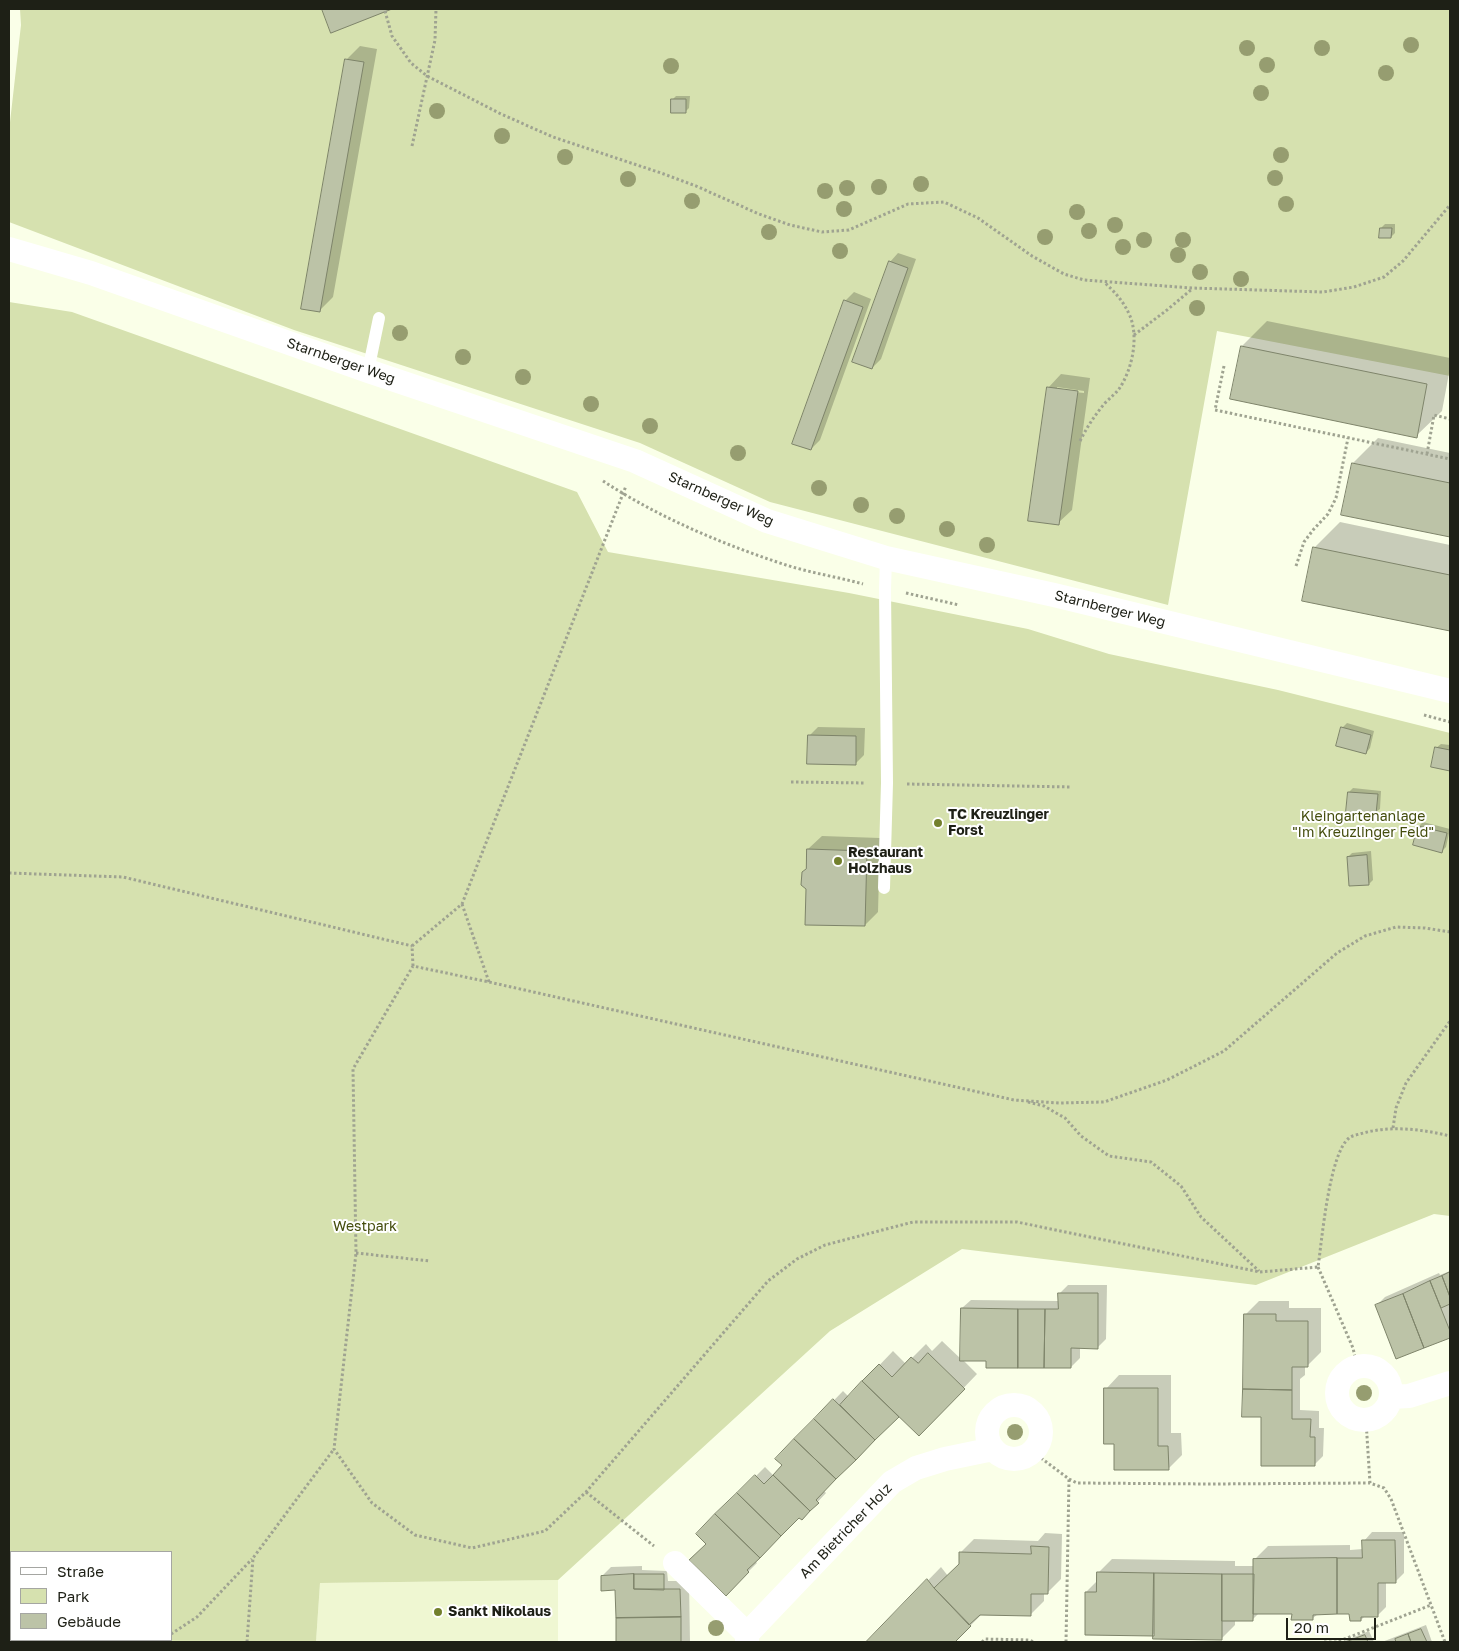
<!DOCTYPE html>
<meta charset="utf-8">
<style>
body{margin:0}
#map{position:relative;width:1459px;height:1651px;overflow:hidden;background:#faffe8;font-family:"Golos Text",sans-serif}
canvas{display:block}
.frame{position:absolute;inset:0;border:10px solid #1e2016;pointer-events:none}
.legend{position:absolute;left:10px;top:1551px;width:162px;height:90px;box-sizing:border-box;background:#fff;border:1px solid #a5a6a2;margin:0;padding:6px 9px;list-style:none;font-size:15px;color:#1e2016}
.legend li{display:flex;align-items:center;gap:10px;height:25px}
.legend b{width:25px;border:1px solid #a5a6a2}
.scale{position:absolute;left:1286px;top:1618px;width:90px;height:22px;box-sizing:border-box;border:2px solid #1e2016;border-top:0;padding-left:6px;font-size:15px;line-height:18px;white-space:nowrap;color:#1e2016;-webkit-text-stroke:4px #fff;paint-order:stroke}
</style>
<div id="map">
<canvas width="1459" height="1651"></canvas>
<div class="frame"></div>
<ul class="legend">
<li><b style="height:6px;background:#fff"></b>Straße</li>
<li><b style="height:14px;background:#d6e1af"></b>Park</li>
<li><b style="height:14px;background:#bcc3a7"></b>Gebäude</li>
</ul>
<div class="scale">20 m</div>
</div>
<script>
const c = document.querySelector('canvas').getContext('2d');
c.lineJoin = 'round';
function fillPath(path, color) {
  c.fillStyle = color;
  c.fill(path, 'evenodd');
}
function strokePath(path, color, width, dash) {
  c.strokeStyle = color;
  c.lineWidth = width;
  c.lineCap = dash ? 'butt' : 'round';
  c.setLineDash(dash || []);
  c.stroke(path);
}
function label(font, color, halo, rows, align = 'center') {
  c.font = font + ' "Golos Text",sans-serif';
  c.lineWidth = 4;
  c.setLineDash([]);
  c.textBaseline = 'middle';
  c.strokeStyle = halo;
  c.fillStyle = color;
  for (const [text, x, y, turn = 0] of rows) {
    c.save();
    c.translate(x, y);
    c.rotate((+turn || 0) * Math.PI / 180);
    c.textAlign = isNaN(turn) ? turn : align;
    if (halo) c.strokeText(text, 0, 0);
    c.fillText(text, 0, 0);
    c.restore();
  }
}
fillPath(new Path2D(`
 M558,1580V1642H316L320,1583Z`), '#eff7d2');
fillPath(new Path2D(`
 M20,9H1450V376L1217,331L1168,605L770,502L640,443L294,330L9,222V131L21,25Z
 M9,302L72,312L577,492L608,552L849,593L1028,629L1109,654L1278,690L1450,733V1216L1434,1214L1256,1285L962,1249L830,1331L558,1580L320,1583L316,1642H9ZM11,1552H171V1640H11Z`), '#d6e1af');
fillPath(new Path2D(`
 M323,9H389L332,31Z
 M360,46L377,49L333,297L319,311L347,59Z
 M676,96H690L689,108L685,112L672,100Z
 M1385,224H1395V233L1391,237L1381,228Z
 M898,253L916,259L881,359L872,368L890,262Z
 M854,292L871,299L820,440L811,449L845,301Z
 M1267,321L1450,358V368L1442,411L1416,436L1242,346Z
 M1061,374L1090,378L1072,510L1058,523L1048,388ZM1057,387L1084,391V393L1057,390Z
 M1378,438L1450,453V536L1343,514L1353,463Z
 M1340,522L1450,545V630L1304,600L1314,548Z
 M1347,723L1374,731L1370,748L1366,753L1342,728Z
 M818,727L865,728L864,755L855,764L809,736Z
 M1441,744L1450,745V769L1433,766L1436,748Z
 M1353,788L1381,791L1380,809L1375,813L1349,792Z
 M1423,822L1450,829L1446,847L1442,851L1419,826Z
 M822,836L880,838L878,912L865,925L808,868V849Z
 M1371,851L1373,880L1369,884L1348,857L1352,853Z
 M1450,1271V1337L1397,1358L1376,1306L1385,1297L1439,1273L1440,1275Z
 M1068,1285H1107L1106,1339L1097,1348L1080,1347V1358L1071,1367L962,1359L977,1374L932,1421L899,1415L824,1491L826,1493L810,1510L799,1516L755,1561L757,1563L726,1594L707,1544L698,1534L765,1467L774,1476L784,1465L777,1459L843,1391L849,1397L893,1351L906,1364L926,1344L932,1351L942,1341L961,1359L962,1308L971,1300L1059,1301V1294Z
 M1259,1301H1289V1308H1321V1352L1307,1366H1305V1375L1300,1379V1410L1319,1411V1428H1324L1323,1456L1314,1465L1263,1416L1245,1315Z
 M1119,1375H1171V1433H1181L1182,1455L1168,1469L1115,1443L1106,1389Z
 M1372,1532H1404V1573L1395,1582H1386V1607L1377,1616H1365L1361,1620L1351,1613L1318,1614L1313,1618L1293,1613H1259L1252,1620H1235V1625L1221,1639L1155,1635L1086,1592L1098,1580V1573L1112,1559L1235,1561V1566H1255V1559L1268,1546L1350,1545V1550L1363,1549L1364,1541Z
 M1045,1533L1062,1534L1061,1579L1047,1593H1044V1601L1030,1615L982,1614L954,1642H868L941,1567L948,1576L960,1564V1553L974,1539L1038,1541Z
 M642,1566V1570L667,1571L668,1581H689L690,1642H617V1589L602,1576L611,1567Z
 M1426,1625L1432,1642H1382Z
 M1369,1631L1374,1642H1342Z`), '#0003');
const building = new Path2D(`
 M322,9H392L331,33Z
 M345,59L364,62L320,312L301,309Z
 M671,99H686V113H671Z
 M1380,228H1392L1391,238H1379Z
 M889,261L908,268L872,369L852,362Z
 M844,300L863,307L811,450L792,444Z
 M1241,346L1427,384L1417,438L1230,399Z
 M1047,387L1078,391L1059,525L1028,521Z
 M1352,463L1450,483V537L1341,515Z
 M1313,547L1450,575V631L1302,601Z
 M1341,727L1371,735L1366,754L1336,746Z
 M808,735L856,736V765L807,764Z
 M1435,747L1450,750V771L1431,767Z
 M1348,792L1378,794L1376,814L1346,812Z
 M1418,826L1447,833L1442,853L1413,845Z
 M807,849L867,851L865,926L805,925L806,889L801,885L802,872L806,869Z
 M1367,855L1369,885L1349,886L1347,857Z
 M1450,1272V1297L1442,1276Z
 M1442,1276L1450,1297V1304L1441,1308L1430,1281Z
 M1430,1281L1450,1331V1338L1424,1348L1403,1294Z
 M1058,1293H1098V1349L1071,1348V1368H1044L1045,1309H1058Z
 M1403,1294L1424,1348L1396,1359L1375,1305Z
 M961,1308L1018,1309V1368H986V1361H960Z
 M1018,1309H1045L1044,1368H1018Z
 M1244,1314H1276V1321H1308V1367H1292V1390L1243,1389Z
 M928,1353L965,1389L919,1436L862,1381L879,1364L892,1377L911,1357L918,1363Z
 M862,1381L899,1417L875,1440L840,1405Z
 M1104,1388H1158V1446H1168L1169,1470H1114V1444H1104Z
 M1243,1389L1292,1390V1419H1311L1310,1437H1315V1466H1261V1417H1242Z
 M833,1399L875,1440L856,1460L814,1419Z
 M814,1419L856,1460L836,1479L794,1439Z
 M794,1439L836,1479L816,1500L819,1503L810,1511L773,1475L782,1465L775,1459Z
 M755,1475L764,1484L773,1475L810,1511L802,1520L799,1518L781,1536L737,1493Z
 M737,1493L781,1536L760,1558L715,1514Z
 M715,1514L760,1558L747,1570L749,1572L726,1596L689,1560L706,1544L696,1534Z
 M1362,1540H1395L1396,1583H1378V1617H1361V1621H1350L1349,1614H1337V1558H1362Z
 M1031,1546L1049,1547L1048,1594H1031V1616L980,1615L969,1625L934,1588L959,1564V1552L1031,1554Z
 M1337,1558V1614L1313,1615V1620H1291L1292,1614H1253V1559Z
 M1097,1572L1154,1573V1636L1085,1635V1592H1096Z
 M1154,1573L1222,1574V1640L1153,1639Z
 M634,1574V1589H680L681,1617L616,1618L615,1590L601,1591V1576Z
 M634,1574H664V1590L634,1589Z
 M1222,1574H1254L1253,1621H1222Z
 M927,1579L934,1588L971,1626L955,1642H866Z
 M681,1617V1642H616V1618Z
 M1421,1629L1427,1642H1411L1408,1634Z
 M1408,1634L1411,1642H1396L1395,1639Z
 M1365,1635L1368,1642H1346Z`);
fillPath(building, '#bcc3a7');
strokePath(building, '#7e846a', 1);
strokePath(new Path2D(`
 M385,11L392,36L411,63L427,76L501,114L553,137L661,173L696,186L759,214L790,225L822,232L849,230L908,204L944,202L978,218L1032,256L1064,274L1084,280L1192,288L1323,292L1354,287L1384,277L1403,261L1450,205
 M412,146L435,40L436,9
 M1134,335L1167,310L1192,289
 M1224,366L1215,410L1450,459
 M1080,441C1087,427 1095,415 1105,403C1110,398 1115,394 1119,389C1132,370 1139,338 1130,316C1124,302 1115,292 1105,283
 M1427,454L1434,415L1450,419
 M603,481C660,518 722,544 786,565C811,573 838,577 863,584
 M1296,566L1304,542L1313,530L1328,514L1336,498L1348,438
 M906,593L959,605
 M1424,715L1450,722
 M791,782L866,783
 M907,784L1072,787
 M9,873L123,877L412,946
 M462,904L489,982
 M1450,932L1425,928L1396,927L1365,936L1337,953L1224,1051L1167,1080L1104,1102L1059,1103L1014,1100L489,982L413,966L353,1069L356,1253L334,1449L372,1503L415,1535L472,1548L545,1531L586,1492L768,1281L797,1259L825,1245L913,1222H1017L1260,1272L1318,1267C1322,1240 1329,1154 1349,1138C1351,1136 1356,1135 1360,1134C1389,1125 1421,1129 1450,1136
 M413,966L412,946L462,904L626,486
 M1028,1102L1044,1106L1065,1118L1081,1136L1109,1156L1151,1162L1181,1186L1201,1217L1259,1271
 M1393,1128L1396,1108L1406,1083L1450,1021
 M356,1253L430,1261
 M1318,1267L1353,1348L1357,1366
 M1366,1421L1370,1483L1384,1488L1391,1499L1445,1642
 M1033,1452L1069,1479L1077,1483L1210,1484L1370,1483
 M586,1492L654,1546
 M171,1634L197,1617L252,1559
 M158,1642L162,1640
 M247,1642L253,1558L334,1449
 M982,1642L985,1639L1029,1640L1034,1642
 M1066,1642L1069,1479
 M1324,1642H1337L1431,1605`), '#9fa391', 3, [2.5, 2.5]);
strokePath(new Path2D(`
 M368,371L379,318
 M884,888L887,783L885,589L886,558`), '#fff', 12);
strokePath(new Path2D(`
 M9,249L91,273L368,371L635,461L767,521L886,558L1054,595L1450,691
 M1337 1393a27 27 0 1 1 54 0a27 27 0 1 1-54 0Z
 M1391,1397L1409,1396L1450,1383
 M987 1432a27 27 0 1 1 54 0a27 27 0 1 1-54 0Z
 M675,1563L747,1634
 M747,1642V1634L892,1482L916,1468L945,1459L993,1449`), '#fff', 24);
c.fillStyle = '#969d70';
for (const [x, y] of [
 [1411,45],
 [1247,48],
 [1322,48],
 [1267,65],
 [671,66],
 [1386,73],
 [1261,93],
 [437,111],
 [502,136],
 [1281,155],
 [565,157],
 [1275,178],
 [628,179],
 [921,184],
 [879,187],
 [847,188],
 [825,191],
 [692,201],
 [1286,204],
 [844,209],
 [1077,212],
 [1115,225],
 [1089,231],
 [769,232],
 [1045,237],
 [1144,240],
 [1183,240],
 [1123,247],
 [840,251],
 [1178,255],
 [1200,272],
 [1241,279],
 [1197,308],
 [400,333],
 [463,357],
 [523,377],
 [591,404],
 [650,426],
 [738,453],
 [819,488],
 [861,505],
 [897,516],
 [947,529],
 [987,545],
 [1364,1393],
 [1015,1432],
 [716,1628]
]) {
  c.beginPath();
  c.arc(x, y, 8, 0, 2 * Math.PI);
  c.fill();
}
for (const [x, y, r, color] of [
 [938,823,5,"#73802d"],
 [838,861,5,"#73802d"],
 [438,1612,5,"#73802d"]
]) {
  const dot = new Path2D();
  dot.arc(x, y, r, 0, 2 * Math.PI);
  c.fillStyle = color;
  c.fill(dot);
  strokePath(dot, '#fff', 2);
}
label('14px', '#1e2016', '#fff', [
 ["Starnberger Weg",341,361,19],
 ["Starnberger Weg",721,499,24],
 ["Starnberger Weg",1110,609,14],
 ["Am Bietricher Holz",846,1531,-46]
]);
label('bold 14px', '#1e2016', '#fff', [
 ["TC Kreuzlinger",948,815],
 ["Forst",948,831],
 ["Restaurant",848,853],
 ["Holzhaus",848,869],
 ["Sankt Nikolaus",448,1612]
], 'left');
label('14px', '#444d0d', '#fff', [
 ["Kleingartenanlage",1363,817],
 ["\"Im Kreuzlinger Feld\"",1363,833],
 ["Westpark",365,1227]
]);
</script>
